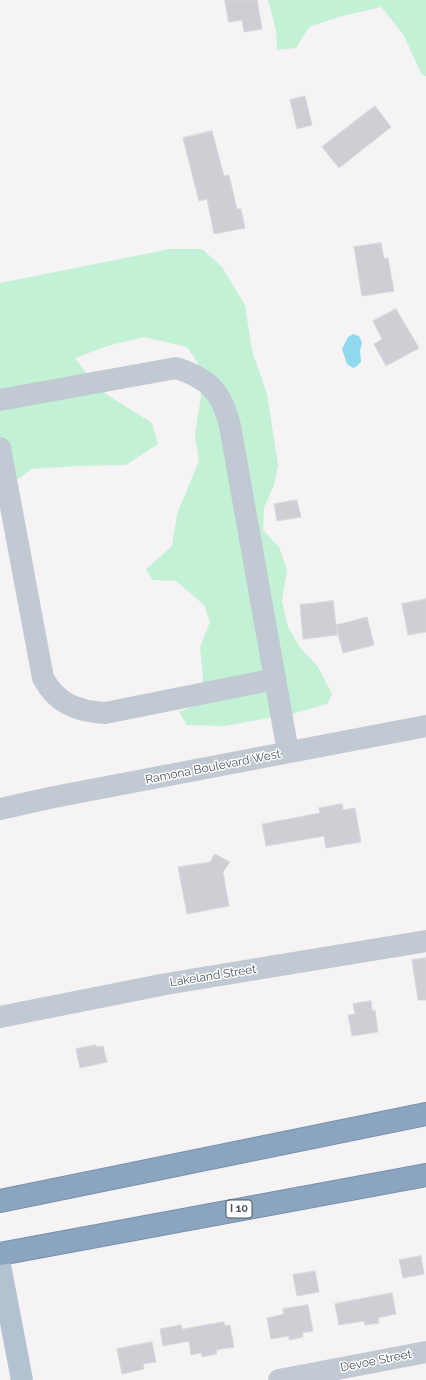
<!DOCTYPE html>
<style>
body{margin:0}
canvas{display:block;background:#f5f3f3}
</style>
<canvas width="426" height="1380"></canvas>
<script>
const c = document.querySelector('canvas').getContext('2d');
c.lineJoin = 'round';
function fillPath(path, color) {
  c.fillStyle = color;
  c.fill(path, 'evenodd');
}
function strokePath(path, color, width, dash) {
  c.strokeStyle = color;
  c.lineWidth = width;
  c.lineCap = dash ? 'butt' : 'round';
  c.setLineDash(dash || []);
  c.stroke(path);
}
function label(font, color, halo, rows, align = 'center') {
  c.font = font + ' Raleway,sans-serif';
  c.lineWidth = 3;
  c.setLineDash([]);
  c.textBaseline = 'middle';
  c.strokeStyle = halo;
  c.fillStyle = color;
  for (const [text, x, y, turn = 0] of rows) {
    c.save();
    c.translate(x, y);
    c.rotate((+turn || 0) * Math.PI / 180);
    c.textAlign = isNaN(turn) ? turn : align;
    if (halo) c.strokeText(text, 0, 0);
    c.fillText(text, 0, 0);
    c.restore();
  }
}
fillPath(new Path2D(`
 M268,0H426V76L422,75L403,34L381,7L339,17L309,27L296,48L277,50L276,31Z
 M170,249H202L222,267L245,305L252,351L267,394L278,465L274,485L264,508L263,530L279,547L287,570L282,601L288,627L299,646L318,667L332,694L327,704L292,714L224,726L187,725L179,712L198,704L203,676L200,647L210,622L204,605L176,581L152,580L146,569L172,546L177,514L199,461L195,434L201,397L198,363L187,347L144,337L107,346L75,358L89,377L106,394L152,423L158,444L126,465L77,466L32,469L8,486L0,483V283Z`), '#c3f1d5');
fillPath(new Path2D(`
 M353,334L359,336L362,343L360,350L361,362L357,366L353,368L347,364L342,349L348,337Z`), '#90daee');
const building = new Path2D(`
 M225,0H257L262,29L244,32L242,20L229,22Z
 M305,96L312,125L297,129L290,100Z
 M375,106L391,127L339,168L322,147Z
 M212,131L224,176L229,175L237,209H241L245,228L214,234L207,199L199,201L183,138Z
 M381,243L384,259L388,258L394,291L362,296L354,247Z
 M396,309L419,348L386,366L374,344L382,339L373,321Z
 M297,500L301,517L277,521L274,504Z
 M426,599V632L408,635L402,604Z
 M333,601L336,625L367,617L374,645L343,653L336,626L337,635L303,639L300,605Z
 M342,804L343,810L355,808L361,842L326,848L324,836L266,846L262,824L320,813L319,808Z
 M215,854L230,862L223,872L229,906L187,914L178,867L210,862Z
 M426,958V1000H418L412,960Z
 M371,1001L372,1011L375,1010L378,1032L352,1036L348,1015L355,1014L353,1004Z
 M96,1045V1047L103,1046L107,1062L80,1068L76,1049Z
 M421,1256L424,1274L403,1278L399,1260Z
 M315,1271L319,1292L297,1296L293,1275Z
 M392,1293L396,1314L378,1318L379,1323L365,1325L364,1321L339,1325L335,1304Z
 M308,1305L313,1331L302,1333L303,1337L289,1340V1336L271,1339L267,1318L284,1314L283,1309Z
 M224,1322L225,1326L230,1325L234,1347L216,1350L217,1354L202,1357L201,1353L191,1355L189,1341L163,1346L160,1329L181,1325L182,1329Z
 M152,1342L156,1362L143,1364L144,1369L122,1374L117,1349Z`);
fillPath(building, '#cdcfd5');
strokePath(building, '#d7d9de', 1);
const highway = new Path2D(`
 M0,1201L426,1114
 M0,1254L426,1175`);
strokePath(highway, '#7690ad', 24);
strokePath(new Path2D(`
 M0,400L176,368C209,378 222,393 230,426L288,752
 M0,448L43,678C57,704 77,711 105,713L275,679
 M0,809L54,797L426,726
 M0,1017L166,984L426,941
 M279,1380L426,1352`), '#c1cad2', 22);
strokePath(new Path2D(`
 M0,1265L22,1380`), '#b3c2d1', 22);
strokePath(highway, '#8ba5c1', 22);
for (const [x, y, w] of [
 [239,1209,26]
]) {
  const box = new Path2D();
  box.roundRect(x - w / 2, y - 9, w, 18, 3);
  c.fillStyle = '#fff';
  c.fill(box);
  strokePath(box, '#4a5661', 1);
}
label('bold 11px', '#4a5661', null, [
 ["I 10",239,1209]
]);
label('12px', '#4a5661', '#fff', [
 ["Ramona Boulevard West",213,767,-11],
 ["Lakeland Street",213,976,-9],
 ["Devoe Street",376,1361,-11]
]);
</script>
